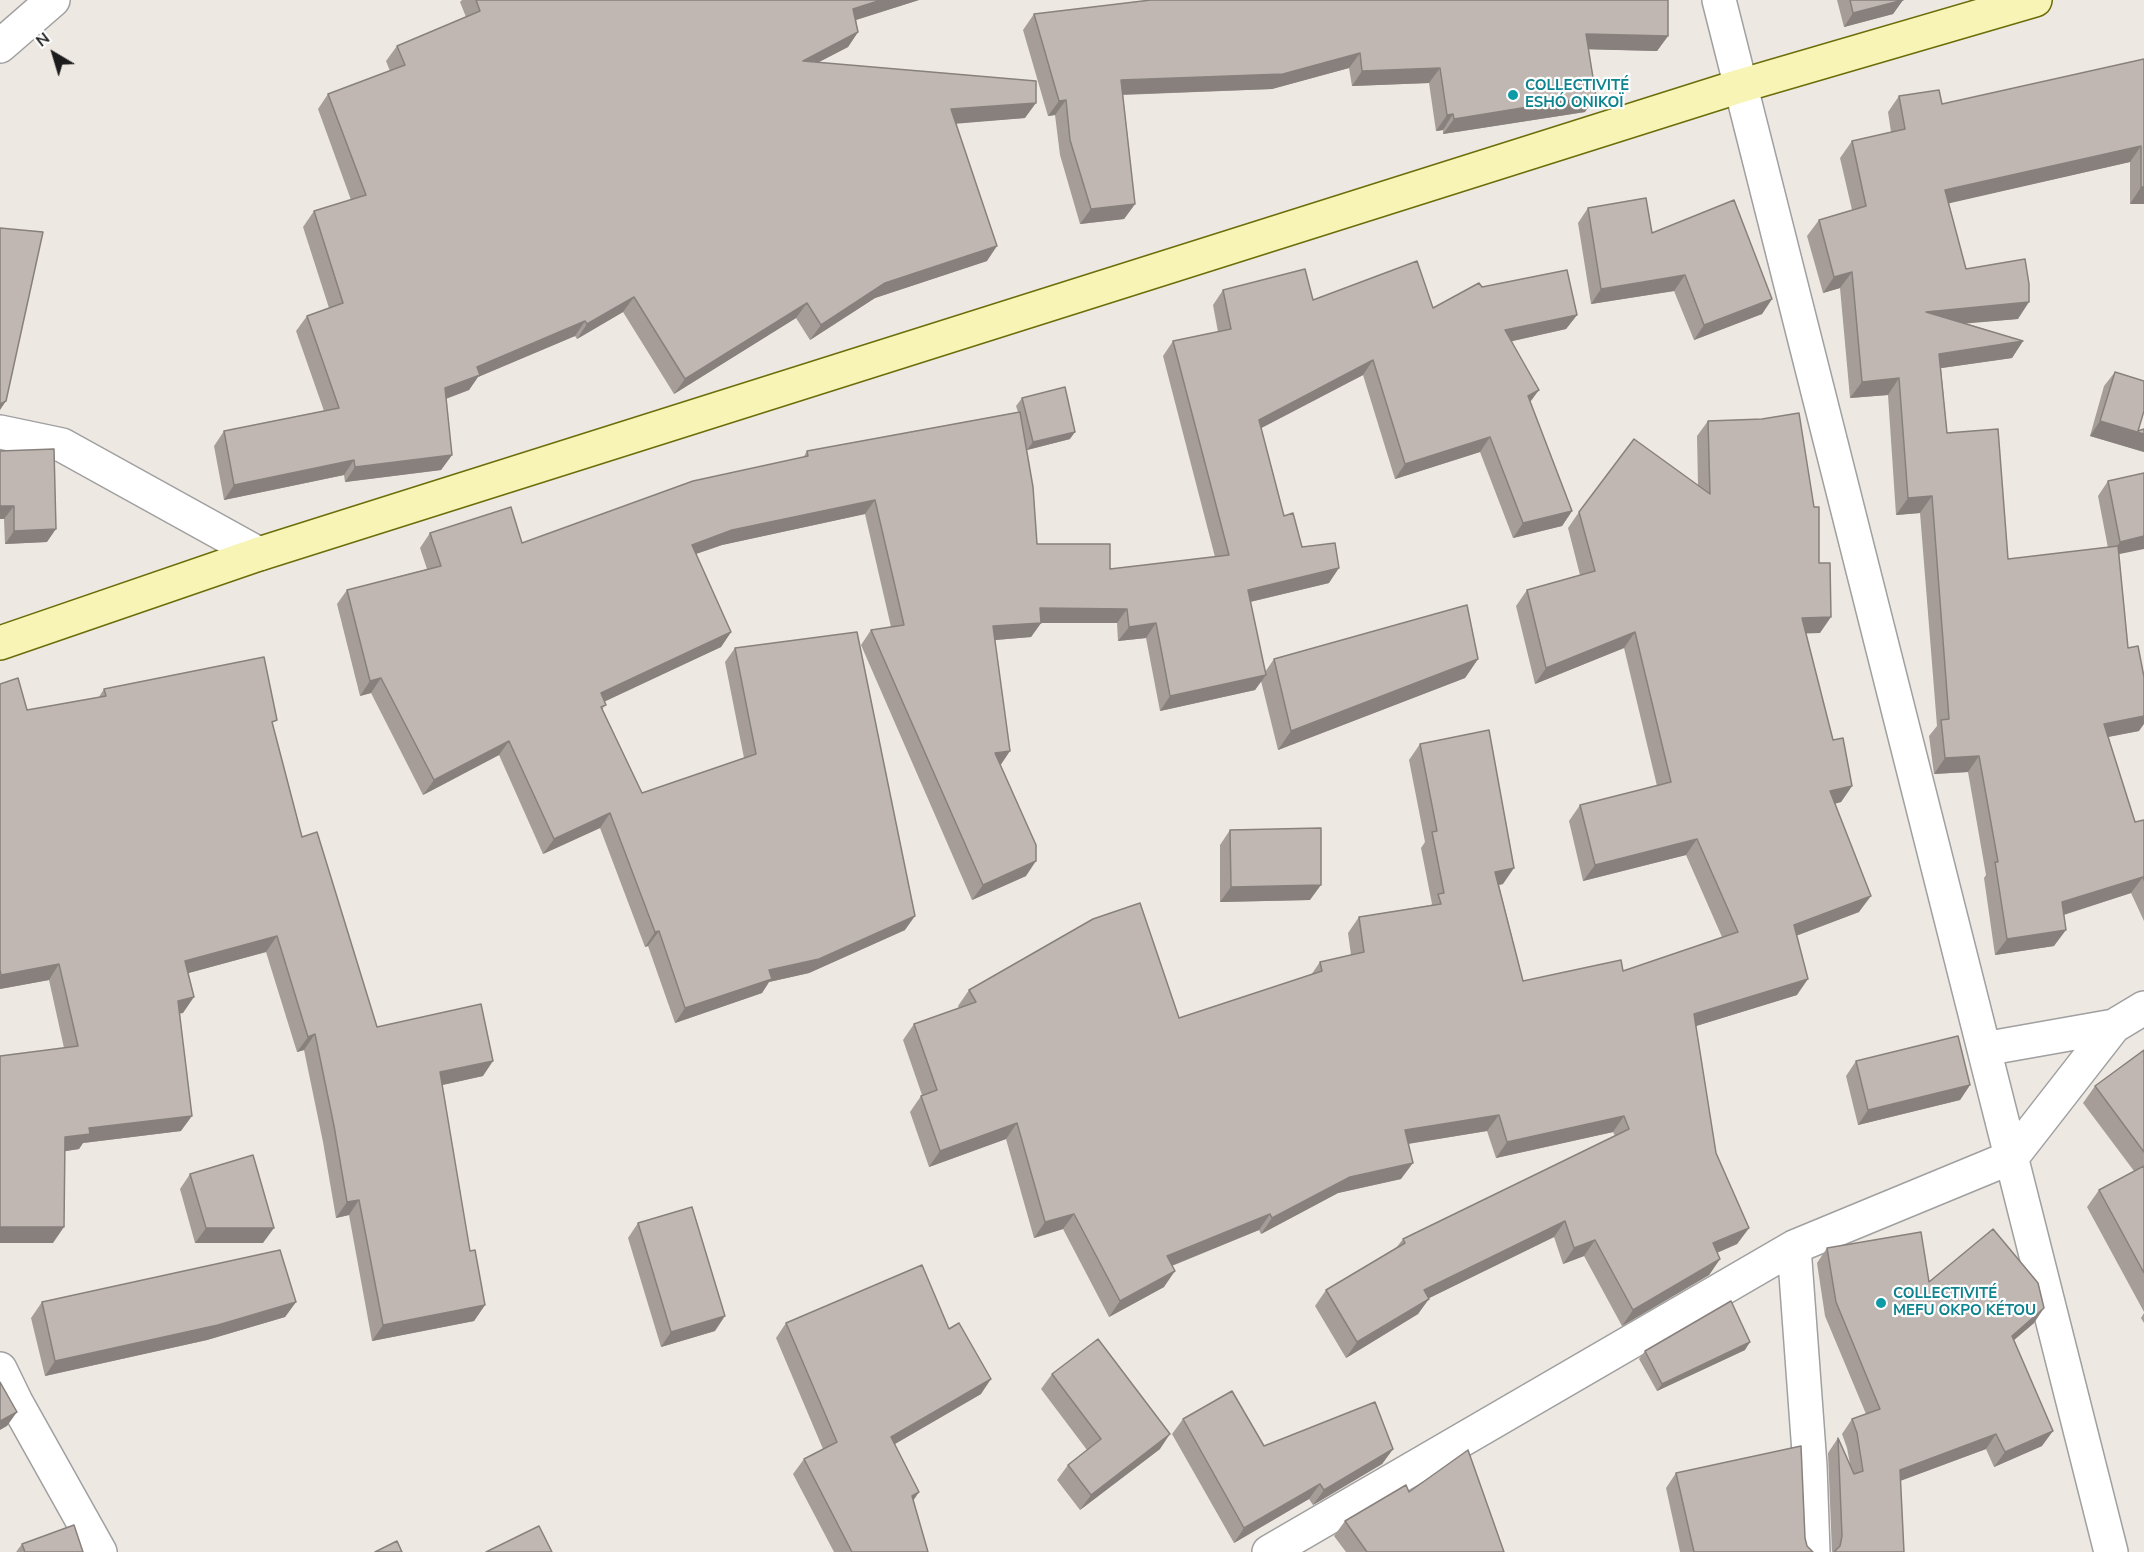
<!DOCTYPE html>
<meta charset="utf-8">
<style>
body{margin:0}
#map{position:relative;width:2144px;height:1552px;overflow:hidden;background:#ede8e2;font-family:"Nunito Sans",sans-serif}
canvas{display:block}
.north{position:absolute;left:24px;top:24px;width:60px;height:60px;-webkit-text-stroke:4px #fff;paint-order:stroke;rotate:322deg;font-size:16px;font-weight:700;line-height:24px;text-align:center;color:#1c1c1c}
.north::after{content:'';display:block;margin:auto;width:21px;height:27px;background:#1c1c1c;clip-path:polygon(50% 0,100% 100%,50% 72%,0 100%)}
</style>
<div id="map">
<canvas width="2144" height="1552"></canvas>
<div class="north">N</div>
</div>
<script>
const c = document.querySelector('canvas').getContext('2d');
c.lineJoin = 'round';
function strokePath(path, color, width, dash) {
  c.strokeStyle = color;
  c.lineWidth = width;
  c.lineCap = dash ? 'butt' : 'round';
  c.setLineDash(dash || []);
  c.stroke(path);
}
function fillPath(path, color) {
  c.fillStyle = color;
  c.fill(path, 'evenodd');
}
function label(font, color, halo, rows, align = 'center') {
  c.font = font + ' "Nunito Sans",sans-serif';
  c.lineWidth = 4.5;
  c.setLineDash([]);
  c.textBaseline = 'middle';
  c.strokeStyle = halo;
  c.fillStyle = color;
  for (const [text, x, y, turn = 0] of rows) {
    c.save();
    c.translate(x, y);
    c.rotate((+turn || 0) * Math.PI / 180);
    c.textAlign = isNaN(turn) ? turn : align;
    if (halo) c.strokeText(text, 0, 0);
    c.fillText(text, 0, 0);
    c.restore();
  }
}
const street = new Path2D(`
 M1719,0L2111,1552
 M0,46L53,0
 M0,432L62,445L259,554
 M1984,1049L2114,1026
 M1794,1247L1810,1466L1813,1552
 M0,1369L16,1402L100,1552
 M1269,1552L1794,1247L2012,1157L2114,1026L2144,1008`);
const secondary = new Path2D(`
 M0,643L259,554L1740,86L2035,0`);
strokePath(street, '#a0a0a0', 36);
strokePath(secondary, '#6b6d08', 36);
strokePath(street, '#fff', 33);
strokePath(secondary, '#f7f4b6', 33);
fillPath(new Path2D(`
 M462,0H919L856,20L858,32L848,47L819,62L1025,118L956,123L987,261L875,298L810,340L796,318L674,394L623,312L577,339L575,336L478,377L469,390L446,399L452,455L441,470L345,482L344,475L224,500L214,446L224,431L324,411L296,331L307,316L329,308L303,227L314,211L351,200L318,109L328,94L390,71L386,61L397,46L466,17L460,2Z
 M1837,0H1903L1893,14L1844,27Z
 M1034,14L1668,36L1657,51L1589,49L1585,112L1443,134V130L1436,131L1429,83L1352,86L1349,68L1272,89L1123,95L1135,204L1124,219L1080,224L1060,155L1055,115L1048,116L1023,30Z
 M2144,59V204H2130V162L1948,203L1966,269L2018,319L1965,323L2023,341L2012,358L1941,368L1947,433L2008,559L2108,548L2098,496L2108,481L2144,473L2119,554L2128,648L2139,731L2108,737L2135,822L2144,820V921L2131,893L2064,915L2054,946L1995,955L1984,878L1986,875L1968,772L1934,774L1929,736L1937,726L1920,513L1896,515L1888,395L1850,398L1840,288L1823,293L1807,236L1819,220L1852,210L1840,158L1852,141L1891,132L1888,112L1899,96L1942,104Z
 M1588,208L1652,233L1772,299L1762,314L1694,340L1674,291L1591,304L1578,223Z
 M1482,287L1577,315L1566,329L1512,341L1530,402L1572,511L1562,526L1513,538L1480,452L1395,479L1363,375L1261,428L1284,516L1302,547L1329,583L1250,602L1265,672L1274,659H1478L1465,678L1278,750L1261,681L1255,690L1160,711L1146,638L1118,641L1117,623H1041L1031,637L995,640L1000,765L1026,876L972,900L861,645L871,630L891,627L865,514L722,545L696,554L731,632L721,647L604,701L603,710L642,793L744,758L725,662L735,648L905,930L809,973L769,982L762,993L675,1023L648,946L645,947L600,828L543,854L499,755L423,795L371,693L360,696L337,604L347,590L427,569L420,548L430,533L522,543L803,458L807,451L1018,412L1016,406L1022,398L1070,439L1027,450L1024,437L1037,544L1110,569L1215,557L1163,356L1173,341L1218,332L1213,305L1223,290L1313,300L1433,308Z
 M2115,372L2138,431L2144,429V452L2090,436L2104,386Z
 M1708,421L1820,633H1806L1833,740L1852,786L1841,802L1835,804L1859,912L1796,936L1797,995L1696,1026L1716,1153L1749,1228L1737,1244L1717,1253L1720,1259L1709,1275L1622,1326L1584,1256L1563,1264L1554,1237L1429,1298L1418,1314L1346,1358L1315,1306L1326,1290L1396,1248L1403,1239L1615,1136L1613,1132L1496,1158L1487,1131L1408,1144L1401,1179L1338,1193L1261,1234L1259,1230L1172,1266L1164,1287L1109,1317L1063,1229L1034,1238L1006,1139L929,1167L910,1112L921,1096L922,1095L903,1040L914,1024L959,1008L958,1006L969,990L1179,1018L1311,975L1320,962L1351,955L1348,933L1359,917L1431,905L1432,904L1421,848L1425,842L1409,760L1420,744L1503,884L1499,885L1523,981L1623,971L1722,937L1686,855L1583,881L1569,821L1580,805L1657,786L1624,648L1535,684L1516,606L1527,590L1580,575L1568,528L1579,512L1698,486L1697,436Z
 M0,451L47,542L5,544L4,519H0Z
 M0,684L27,710L99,697L104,689L273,726L302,837L377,1027L483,1076L442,1085L470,1251L485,1305L474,1321L372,1341L349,1215L336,1218L323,1142L304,1050L297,1052L266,952L188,973L183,1013H180L181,1131L83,1143L79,1149L65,1151L53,1243L64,1048L49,980L0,989Z
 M1230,830L1310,900L1220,902V845Z
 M2144,1050V1312L2087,1207L2099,1190L2134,1171L2083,1103L2095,1086Z
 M1856,1061L1970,1085L1960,1100L1858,1125L1846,1076Z
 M190,1174L263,1243H195L180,1189Z
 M638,1223L715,1331L661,1347L628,1238Z
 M1827,1248L1929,1282L2034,1323L2013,1341L2042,1446L1994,1467L1986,1449L1900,1481L1904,1552H1832L1828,1453L1838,1438L1850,1464L1847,1448L1842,1434L1852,1419L1866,1414L1825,1316L1817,1263Z
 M42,1302H296L285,1317L207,1340L45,1376L31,1318Z
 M2144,1313V1323L2141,1318Z
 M786,1323L949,1329L981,1394L895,1444L913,1500L928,1552H834L793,1474L804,1459L823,1449L776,1338Z
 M1745,1350L1657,1391L1639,1359L1645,1351Z
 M1052,1374L1160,1449L1080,1510L1057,1480L1068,1465L1087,1450L1041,1389Z
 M1183,1419L1264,1446L1393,1449L1382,1464L1313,1505L1309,1499L1234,1543L1172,1434Z
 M1676,1473L1805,1538L1807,1546L1813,1552H1680L1666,1488Z
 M1409,1492L1504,1552H1346L1334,1536L1345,1521Z
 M22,1544L83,1552H16Z`), '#a69d99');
fillPath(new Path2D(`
 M881,0H919L843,24L853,9Z
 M1903,0L1893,14L1844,27L1853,13Z
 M858,32L848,47L792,76L803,61Z
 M1586,34L1668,36L1657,51L1575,49Z
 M1360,53L1349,68L1272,89L1111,95L1121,80Z
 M1440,68L1429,83L1352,86L1362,71Z
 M1596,96L1585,112L1443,134L1454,119Z
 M1066,100L1055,115L1048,116L1059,101Z
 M1036,103L1025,118L941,125L951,109Z
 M1453,114L1443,130L1436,131L1447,115Z
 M2141,146L2130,162L1933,207L1945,190Z
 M2141,187H2144V204H2130Z
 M1135,204L1124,219L1080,224L1091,209Z
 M997,246L987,261L875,298L810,340L821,325L885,283Z
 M1852,272L1840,288L1823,293L1834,277Z
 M1685,275L1674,291L1591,304L1601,289Z
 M634,297L623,312L577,339L587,324Z
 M1772,299L1762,314L1694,340L1704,325Z
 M2029,302L2018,319L1914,328L1926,312Z
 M807,303L796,318L674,394L685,379Z
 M1577,315L1566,329L1495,345L1505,330Z
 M585,321L575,336L478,377L469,390L434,403L445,388L477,367Z
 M2023,341L2012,358L1928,370L1939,354Z
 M1373,360L1363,375L1248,435L1259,420Z
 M1899,378L1888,395L1850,398L1862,382Z
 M1539,390L1528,405V396Z
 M6,401L0,410V404Z
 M2100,421L2144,434V452L2090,436Z
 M1075,432L1070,439L1027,450L1033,442Z
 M1490,437L1480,452L1395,479L1405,464Z
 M452,455L441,470L345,482L355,467Z
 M354,460L344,475L224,500L234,485Z
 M1932,496L1920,513L1896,515L1908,498Z
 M875,500L865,514L722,545L681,559L692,545L732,530Z
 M0,506H14L4,519H0Z
 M1572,511L1562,526L1513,538L1523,523Z
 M56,529L47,542L5,544L14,531Z
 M2144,536V549L2110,556L2120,542Z
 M1339,568L1329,583L1237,605L1248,590Z
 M1040,608L1127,609L1117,623H1041L1031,637L983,641L993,626Z
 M1831,617L1820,633L1791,634L1802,618Z
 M1156,623L1146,638L1118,641L1129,627Z
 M731,632L721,647L591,708L601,693Z
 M1635,632L1624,648L1535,684L1546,668Z
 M1478,659L1465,678L1278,750L1291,731Z
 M1266,675L1255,690L1160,711L1170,696Z
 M381,678L371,693L360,696L370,681Z
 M2144,716V724L2139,731L2092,740L2104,724Z
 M509,741L499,755L423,795L434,780Z
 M1010,751L1000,766L995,753Z
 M1979,756L1968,772L1934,774L1945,758Z
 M1852,786L1841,802L1819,807L1830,791Z
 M610,813L600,828L543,854L554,839Z
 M1697,839L1686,855L1583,881L1595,865Z
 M1036,861L1026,876L972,900L983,885Z
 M1514,868L1503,884L1484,888L1495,872Z
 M2143,877L2131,893L2050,919L2062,902Z
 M1321,885L1310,900L1220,902L1231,887Z
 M1871,896L1859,912L1782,941L1794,925Z
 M915,916L905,930L809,973L769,982L762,993L675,1023L685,1008L769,970Z
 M2066,930L2054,946L1995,955L2007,939Z
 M659,931L648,946L645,947L655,932Z
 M277,936L266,952L174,977L185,961Z
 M59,964L49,980L0,989V977L1,975Z
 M1808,979L1797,995L1683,1030L1694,1014Z
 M194,997L183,1013L167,1016L178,1001Z
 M315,1034L304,1050L297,1052L308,1037Z
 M493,1061L483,1076L429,1088L440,1072Z
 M1970,1085L1960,1100L1858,1125L1868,1110Z
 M1499,1115L1487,1131L1394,1146L1405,1130Z
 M192,1116L181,1131L83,1143L79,1149L54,1153L65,1137L89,1128Z
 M1624,1116L1613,1132L1496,1158L1507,1142Z
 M1017,1123L1006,1139L929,1167L940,1151Z
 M1413,1163L1401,1179L1338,1193L1261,1234L1272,1218L1350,1177Z
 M359,1200L349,1215L336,1218L347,1202Z
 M1074,1214L1063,1229L1034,1238L1045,1222Z
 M1270,1214L1259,1230L1156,1272L1167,1256Z
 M1565,1221L1554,1237L1413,1306L1424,1290Z
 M0,1227H64L53,1243H0Z
 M206,1228H274L263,1243H195Z
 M1749,1228L1737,1244L1702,1259L1713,1243Z
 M1595,1240L1584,1256L1563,1264L1574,1248Z
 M1720,1259L1709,1275L1622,1326L1633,1310Z
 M1175,1271L1164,1287L1109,1317L1120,1301Z
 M1429,1299L1418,1314L1346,1358L1357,1342Z
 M296,1302L285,1317L207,1340L45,1376L55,1361Z
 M485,1305L474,1321L372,1341L383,1325Z
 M2044,1308L2034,1323L2001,1351L2012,1336Z
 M725,1316L715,1331L661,1347L671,1332Z
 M1750,1342L1745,1350L1657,1391L1662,1384Z
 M991,1379L981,1394L881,1452L891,1437Z
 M17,1412L7,1426L0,1430V1421Z
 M2053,1431L2042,1446L1994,1467L2005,1452Z
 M1170,1434L1160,1449L1080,1510L1091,1495Z
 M1996,1434L1986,1449L1889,1485L1900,1470Z
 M1393,1449L1382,1464L1313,1505L1324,1490Z
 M1320,1484L1309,1499L1234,1543L1244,1528Z
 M919,1492L909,1507L912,1496Z`), '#87807d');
const building = new Path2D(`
 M476,0H881L853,9L858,32L803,61L1036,81V103L951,109L997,246L885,283L821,325L807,303L685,379L634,297L587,324L585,321L477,367L480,375L445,388L452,455L355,467L354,460L234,485L224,431L339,408L307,316L343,303L314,211L366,195L328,94L405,65L397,46L480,11Z
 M1151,0H1668V36L1586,34L1596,96L1454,119L1453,114L1447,115L1440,68L1362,71L1360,53L1283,74L1121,80L1135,204L1091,209L1070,140L1066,100L1059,101L1034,14Z
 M1850,0H1903L1853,13Z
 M2144,59V187H2141V146L1945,190L1966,269L2025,259L2029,284V302L1926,312L2023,341L1939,354L1947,433L1998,429L2008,559L2118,546L2128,648L2138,646L2144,677V716L2104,724L2135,822L2144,820V880L2143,877L2062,902L2066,930L2007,939L1995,862H1998L1979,756L1945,758L1941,720L1949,719L1932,496L1908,498L1899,378L1862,382L1852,272L1834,277L1819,220L1866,206L1852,141L1905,129L1899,96L1939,90L1942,104Z
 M1646,198L1652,233L1734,200L1772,299L1704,325L1685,275L1601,289L1588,208Z
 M0,228L43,232L6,401L0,404Z
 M1417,261L1433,308L1479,283L1482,287L1567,270L1577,315L1505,330L1539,390L1528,396L1572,511L1523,523L1490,437L1405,464L1373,360L1259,420L1284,516L1293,513L1302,547L1335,543L1339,568L1248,590L1266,675L1170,696L1156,623L1129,627L1127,609L1040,608L1041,623L993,626L1010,751L995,753L1036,845V861L983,885L871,630L904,625L875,500L732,530L692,545L731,632L601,693L606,705L601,707L642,793L756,754L735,648L857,632L915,916L819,959L769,970L772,979L685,1008L659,931L655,932L610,813L554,839L509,741L434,780L381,678L370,681L347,590L441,566L430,533L511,507L522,543L693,481L808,456L807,451L1020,412L1033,487L1037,544H1110V569L1229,555L1173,341L1231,329L1223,290L1305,269L1313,300Z
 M2115,372L2144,381V411L2138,431L2144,429V434L2100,421Z
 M1065,387L1075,432L1033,442L1022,398Z
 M1799,413L1814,507H1819V563H1830L1831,617L1802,618L1833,740L1843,738L1852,786L1830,791L1871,896L1794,925L1808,979L1694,1014L1716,1153L1749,1228L1713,1243L1720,1259L1633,1310L1595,1240L1574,1248L1565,1221L1424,1290L1429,1299L1357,1342L1326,1290L1405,1243L1403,1239L1629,1129L1624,1116L1507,1142L1499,1115L1405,1130L1413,1163L1350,1177L1272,1218L1270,1214L1167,1256L1175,1271L1120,1301L1074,1214L1045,1222L1017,1123L940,1151L921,1096L937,1090L914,1024L976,1002L969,990L1093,919L1140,903L1179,1018L1322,971L1320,962L1364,952L1359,917L1441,904L1438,894L1444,893L1432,832L1437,831L1420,744L1489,730L1514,868L1495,872L1523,981L1621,960L1623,971L1738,932L1697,839L1595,865L1580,805L1671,782L1635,632L1546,668L1527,590L1595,571L1579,512L1634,439L1710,494L1708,421L1762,419Z
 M54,449L56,529L14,531V506H0V451Z
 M2144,473V536L2120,542L2108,481Z
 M1467,605L1478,659L1291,731L1274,659Z
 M264,657L277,720L272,722L302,837L317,832L377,1027L481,1004L493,1061L440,1072L470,1251L475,1250L485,1305L383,1325L359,1200L347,1202L334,1126L315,1034L308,1037L277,936L185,961L194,997L178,1001L192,1116L89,1128L90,1134L65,1137L64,1227H0V1056L78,1046L59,964L1,975L0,970V684L18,678L27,710L106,696L104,689Z
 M1321,828V885L1231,887L1230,830Z
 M1958,1036L1970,1085L1868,1110L1856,1061Z
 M2144,1050V1152L2095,1086Z
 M253,1155L274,1228H206L190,1174Z
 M2144,1166V1273L2099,1190Z
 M692,1207L725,1316L671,1332L638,1223Z
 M1993,1229L2038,1283L2044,1308L2012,1336L2053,1431L2005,1452L1996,1434L1900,1470L1904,1552H1834L1840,1546L1842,1536L1838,1438L1854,1474L1863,1471L1857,1433L1852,1419L1880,1409L1836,1302L1827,1248L1921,1232L1929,1282Z
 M280,1250L296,1302L218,1325L55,1361L42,1302Z
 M922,1265L949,1329L959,1323L991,1379L891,1437L919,1492L912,1496L928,1552H852L804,1459L837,1442L786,1323Z
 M1731,1301L1750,1342L1662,1384L1645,1351Z
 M1098,1339L1170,1434L1091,1495L1068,1465L1101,1439L1052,1374Z
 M0,1382L17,1412L0,1421Z
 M1232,1391L1264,1446L1375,1402L1393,1449L1324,1490L1320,1484L1244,1528L1183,1419Z
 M1801,1446L1805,1538L1807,1546L1813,1552H1694L1676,1473Z
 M1468,1450L1504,1552H1367L1345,1521L1406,1485L1409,1492Z
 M74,1525L83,1552H25L22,1544Z
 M539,1526L552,1552H486Z
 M397,1541L402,1552H375Z`);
fillPath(building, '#c1b7b2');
strokePath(building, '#87807d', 1.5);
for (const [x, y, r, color] of [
 [1513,95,6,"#0f9aa8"],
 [1881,1303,6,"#0f9aa8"]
]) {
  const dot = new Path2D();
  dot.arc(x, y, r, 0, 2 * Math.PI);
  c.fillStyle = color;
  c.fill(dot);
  strokePath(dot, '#fff', 2);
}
label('bold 15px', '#0d838f', '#fff', [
 ["COLLECTIVITÉ",1525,86],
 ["ESHÓ ONIKOÏ",1525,103],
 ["COLLECTIVITÉ",1893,1294],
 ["MEFU OKPO KÉTOU",1893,1311]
], 'left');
</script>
